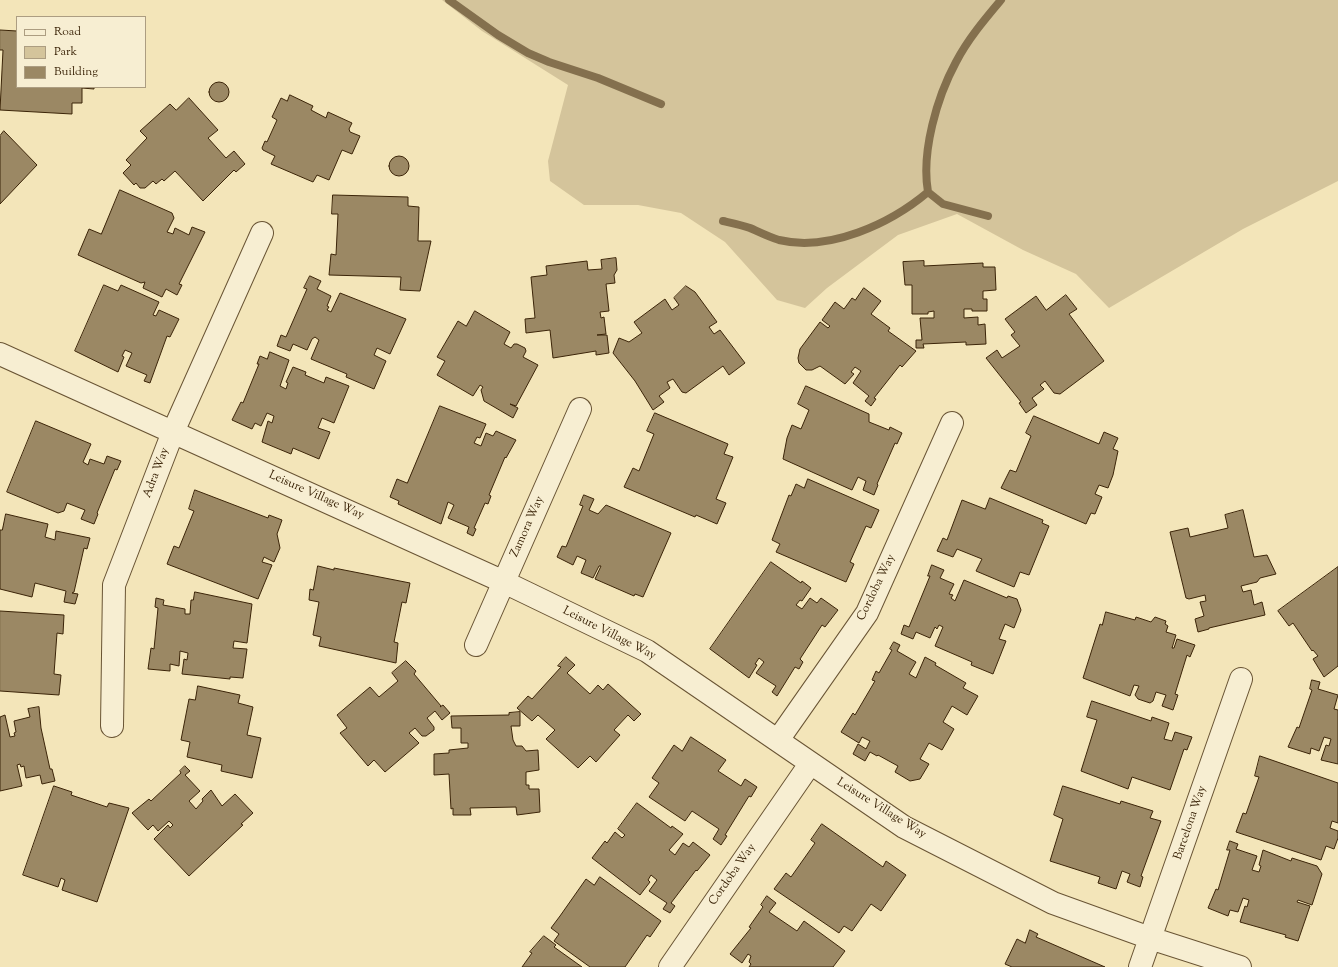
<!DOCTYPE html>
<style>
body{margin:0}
#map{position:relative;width:1338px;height:967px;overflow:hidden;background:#f3e5b9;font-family:"Sorts Mill Goudy",serif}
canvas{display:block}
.legend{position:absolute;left:16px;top:16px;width:130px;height:72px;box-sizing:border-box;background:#f7eed2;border:1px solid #ac9d81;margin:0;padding:5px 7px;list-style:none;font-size:12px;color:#3b2408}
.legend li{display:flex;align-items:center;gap:8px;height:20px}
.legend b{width:20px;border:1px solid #ac9d81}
</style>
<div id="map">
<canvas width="1338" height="967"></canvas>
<ul class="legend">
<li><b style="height:5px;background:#f7eed2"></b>Road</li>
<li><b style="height:11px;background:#d4c49b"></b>Park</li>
<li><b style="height:11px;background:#9b8864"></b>Building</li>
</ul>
</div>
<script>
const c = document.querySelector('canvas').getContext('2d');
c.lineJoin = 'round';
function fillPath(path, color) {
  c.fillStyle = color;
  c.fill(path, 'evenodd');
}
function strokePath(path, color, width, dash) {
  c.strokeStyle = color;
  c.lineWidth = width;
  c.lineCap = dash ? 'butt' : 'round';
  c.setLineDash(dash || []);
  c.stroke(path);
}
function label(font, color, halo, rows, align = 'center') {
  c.font = font + ' "Sorts Mill Goudy",serif';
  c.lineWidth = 3;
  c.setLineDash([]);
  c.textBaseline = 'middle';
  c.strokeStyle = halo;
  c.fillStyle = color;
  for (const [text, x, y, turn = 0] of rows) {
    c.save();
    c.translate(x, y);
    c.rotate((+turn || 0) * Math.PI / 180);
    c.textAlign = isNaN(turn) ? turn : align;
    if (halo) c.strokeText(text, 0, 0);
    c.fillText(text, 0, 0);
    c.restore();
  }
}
fillPath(new Path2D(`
 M442,0H1338V181L1243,229L1109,308L1076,274L1023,250L957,214L898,235L827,288L805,308L777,300L725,242L681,213L638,205H584L550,181L548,161L568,85L482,31Z`), '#d4c49b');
strokePath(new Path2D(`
 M449,0L498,35L528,53L549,62L598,78L661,104
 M988,216L943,204L928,192C921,152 937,97 956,62C968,39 985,19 1001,0
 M723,221C732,223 742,225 750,228C759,232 769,237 779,240C829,252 890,224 928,192`), '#84704e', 8);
const building = new Path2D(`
 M0,30L17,31V87H94V89L82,88V103H72V114L0,110L3,50H0Z
 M209 92a10 10 0 1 1 20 0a10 10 0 1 1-20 0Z
 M290,95L313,106L311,110L326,118L328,112L352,123L349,129L350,132L360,136L352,154L342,150L329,180L317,175L313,182L271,164L275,156L263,150L262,148L265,141L267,142L277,120L272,117L281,98L287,101Z
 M189,98L218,130L208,138L226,158L234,151L245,164L236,172L234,170L203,201L175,171L164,181L162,179L156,184L153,181L145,188H140L136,183L134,185L123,173L131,165L126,160L147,138L140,131L170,104L176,110Z
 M4,131L37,165L0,204V136Z
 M389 166a10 10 0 1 1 20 0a10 10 0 1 1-20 0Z
 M120,190L172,213L174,218L167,232L173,234L175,228L189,235L192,227L205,232L179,284L182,285L177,295L166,289L162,297L143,288L145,282L141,283L78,255L89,229L101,234Z
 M333,195L408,197V206L419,207L418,241H431L420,291L400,290L401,277L329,275L331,254L336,255L338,214H332Z
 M616,258L617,270L614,275L615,283L606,284L609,311L600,312L601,318L604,317L606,334L597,335H607L609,353L596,355V351L553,358L550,330L526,333L525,319L535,318L531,277L547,275L546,266L587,261L588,270L602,269L601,260Z
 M924,261V266L983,263V267H995L996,290L983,291V299H987V311H972V309H964V318L978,317V325L985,324L986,344L966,345V342L923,344L924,348H916V340H922L920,318H934V311L928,312V314H912V285H905L903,262Z
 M310,276L321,281L317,289L331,296L327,306L329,307L327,310L331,312L340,293L406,319L390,354L377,348L374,355L386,361L374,389L346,377L347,374L311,359L319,340L315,337L312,339L307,350L293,344L290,351L277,346L281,335L286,337L307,289L304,288Z
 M104,285L118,291L121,285L159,302L153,315L156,316L159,310L179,319L170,337L167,336L150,383L144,381L147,375L126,366L132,353L125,350L122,356L124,357L118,372L75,351Z
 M686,286L695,292L717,322L709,327L714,334L720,330L745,363L729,375L723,366L686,393L682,392L673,379L667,382L670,388L659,396L664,402L653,410L635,381L613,353L619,338L629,342L642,333L634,322L665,299L672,310L679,305L674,298Z
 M864,288L881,301L871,314L890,328L888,331L916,351L902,367L900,365L874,398L876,399L871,406L865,401L869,396L853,383L861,371L855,367L851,372L854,374L845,384L820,366L812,370H806L799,363L798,358L800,349L820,322L828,328L830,326L822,320L835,302L844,309L852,298L855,300Z
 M1066,295L1077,309L1069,314L1104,361L1060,394L1054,393L1045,381L1040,385L1044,389L1032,398L1037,405L1026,413L1019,403L1021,402L986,358L997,350L1002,358L1020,346L1011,335L1015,332L1005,319L1036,296L1046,310Z
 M475,311L510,332L504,344L511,348L514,344H517L525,348L526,351L523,357L538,365L516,406L510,404L518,408L513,418L484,401L481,390L483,387L480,385L473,396L437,375L445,361L437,357L458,321L466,326Z
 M270,352L289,360L280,386L286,389L288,383L286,382L293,367L306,372L305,375L324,383L326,377L349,386L334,423L322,418L318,428L330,432L319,459L293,448L291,454L262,442L268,421L272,423L274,416L267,413L261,426L255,423L252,429L232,420L241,402L243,403L259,364H257L260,356L267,359Z
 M806,386L869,414V422L889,430L890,427L902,433L897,444L895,443L877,484L878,485L874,495L863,490L866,481L858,477L852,490L783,459L787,438L792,425L801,429L809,410L798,404Z
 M440,406L486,424L480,438L477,437L474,443L481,446L486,433L493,436L496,431L516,440L506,458L505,457L489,495L491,496L488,504L485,503L474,528L476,529L473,536L467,533L469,527L448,518L454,505L448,502L441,524L398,504L399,501L390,497L397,479L407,483Z
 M655,413L728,444L724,454L733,457L716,499L726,503L717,524L696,515L695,517L624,487L633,468L639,471L654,434L647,431Z
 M1034,416L1099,444L1104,432L1118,438L1113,449L1118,451L1113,475L1108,488L1099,485L1095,494L1102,497L1095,514L1091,513L1086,524L1001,488L1010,470L1016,472L1031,436L1026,433Z
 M36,421L91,444L83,462L88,465L90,459L104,464L107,456L121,461L117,470L115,469L97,513L98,514L94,524L81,519L85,510L67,503L64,511L58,513L7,492Z
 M808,479L879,510L871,528L866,526L850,562L854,564L846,582L776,552L780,544L772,540L789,495L791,496L796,484L804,488Z
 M195,490L268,518L269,515L282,520L277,534L280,548L274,562L264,557L262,562L272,565L258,599L167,564L174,546L179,548L194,511L189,509Z
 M584,495L594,499L589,510L598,514L606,505L671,533L643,597L635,594L634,596L595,579L601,566H599L593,578L581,573L586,560L577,556L573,565L557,557L562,546L566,547L583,506L580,505Z
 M990,498L1043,520L1042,523L1049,526L1029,575L1020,572L1014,587L976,571L982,559L957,549L953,557L937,551L943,538L947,540L962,500L985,509Z
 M1243,510L1254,557L1267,555L1276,574L1260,578L1257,582L1241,586L1243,592L1251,590L1254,605L1262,602L1265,615L1209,628V629L1198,632L1195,619L1204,616L1200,602L1206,601L1205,595L1189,599L1186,598L1170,532L1188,528L1190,537L1228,528L1225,515Z
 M6,514L48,524L45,537L55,540L56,531L90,538L87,549L84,548L74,592L72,593L78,594L75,604L64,602L66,591L35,583L32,597L0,589V530H2Z
 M771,562L801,583L802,581L811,588L802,601L800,600L796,605L802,609L810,598L817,603L821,598L838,610L825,627L822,625L800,659L803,662L799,669L795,667L777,696L772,692L776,686L756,673L764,662L759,658L755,664L757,665L749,678L710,649Z
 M932,565L944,570L940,578L954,584L949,594L953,595L951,598L955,601L964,580L1007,598L1008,596L1017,599L1021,610L1014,628L1005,624L999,639L1006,641L993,674L971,665L972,662L935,646L943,627L939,625L937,629L935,627L930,638L916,632L913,639L901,634L904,625L909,627L930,576H928Z
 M318,566L334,570V568L410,583L406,603L402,602L394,642L398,643L396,663L319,646L321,637L313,635L319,602L309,600L310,589L313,590Z
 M1338,567V666L1324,677L1313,659L1318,656L1313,650L1312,651L1293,623L1289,626L1278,611Z
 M195,592L252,604L247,643L234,641L233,648L247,649L243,678L230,677V679L182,674L184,659L187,660L188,653L180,651L179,666L170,664V671L148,669L151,648L154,649L158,608L155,607L156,598L164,600L163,605L185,609V614H190L191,600H193Z
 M0,611L64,615L63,634L57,633L54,674L61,675L59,695L0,691Z
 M1106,612L1135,620L1136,617L1151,622L1155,617L1166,621L1165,624L1168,626L1166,632L1176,635L1172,648H1174L1177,639L1195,645L1190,657L1187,655L1175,694L1178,695L1173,710L1162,706L1166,695L1156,692L1153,701L1150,703L1138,699L1135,695L1139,686L1134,685L1130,696L1083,678L1100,624L1102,625Z
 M894,642L900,645L897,651L916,662L909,674L916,678L925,657L936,663L935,665L966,683L963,688L978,696L967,715L952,706L943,722L954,729L942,750L929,743L920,759L929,764L920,779L910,781L895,772L898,766L878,755L877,756L870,752L865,761L853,754L858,744L866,749L870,741L862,737L859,743L841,732L853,713L855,715L875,681L872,680L876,671L879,673L892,650L890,649Z
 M566,657L575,665L567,673L590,694L598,685L603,690L608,684L641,714L634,721L628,715L614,730L620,735L596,762L590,756L578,768L546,739L555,730L538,715L532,721L517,708L528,696L532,699L561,667L558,666Z
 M406,661L416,671L414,674L441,706L440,707L443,705L450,713L442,720L435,711L427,718L434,727V730L426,736H422L415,728L409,733L419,743L385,772L374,760L368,766L340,733L347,728L337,715L370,687L379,697L398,681L392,673Z
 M1312,680L1320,682L1318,689L1338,695L1334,709L1338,710V764L1321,760L1326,745L1329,746L1331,739L1324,737L1319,751L1311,748L1310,754L1288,747L1297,727L1299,728L1312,690L1310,689Z
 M198,686L240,695L238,703L253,707L247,735L261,738L252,778L221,771L222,765L187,757L190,742L181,740L189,699L195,700Z
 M1092,701L1151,721L1152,717L1169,723L1164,739L1172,741L1175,732L1192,737L1187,750L1184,749L1170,790L1132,777L1128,789L1081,771L1097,720L1087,717Z
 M39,707L41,728L50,769H52L55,781L42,784L40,775L26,778L24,766L21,767L20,764L17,765L22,786L0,791V717L5,715L10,737L15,736L14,733L16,732L14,721L30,717L28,709Z
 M520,712V726H511L513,740L516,746H522L526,751L538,750L539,770L526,772V785H529V789H539L540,812L517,815L516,807L470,808L471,815H453V808L451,809L449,774L434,775V754L449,753V750L468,748V743H461V728H452L451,716L509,715V713Z
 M691,737L726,760L718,771L741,786L745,779L757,787L751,797L749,796L725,835L727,836L721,845L713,839L719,829L692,811L685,821L649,797L659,783L652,778L674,745L682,751Z
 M1260,756L1338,783V823L1332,821L1330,828L1338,831V838L1334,849L1326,846L1321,860L1236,832L1243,813L1246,814L1259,777L1255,776Z
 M185,766L190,771L185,775L200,791L189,801L196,809L203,801L202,799L211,790L222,806L235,794L253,813L241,824L243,825L189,876L154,839L168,825L170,828L173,825L169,821L158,831L153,825L148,830L132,813L149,799L151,801L181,773L180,771Z
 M54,786L72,792L71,795L107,807L109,803L129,808L97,902L62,890L65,880L61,878L58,887L23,875Z
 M1063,786L1120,804L1121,801L1153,811L1150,818L1161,821L1141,876L1143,877L1140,887L1127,882L1130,874L1122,871L1116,889L1098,883L1100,877L1050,861L1063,819L1054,815Z
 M637,803L671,828L672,826L683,834L669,850L675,855L683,843L689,847L693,842L710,855L697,871L696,870L671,903L675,906L670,913L663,909L667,903L649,891L657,880L651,875L648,880L650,882L640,895L592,858L605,841L607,843L615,832L622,838L625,835L618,829Z
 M822,824L883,867L886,861L906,875L881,911L871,904L852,931L844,926L839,933L774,889L786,873L791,877L815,843L811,840Z
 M1230,841L1238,844L1236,849L1257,856L1252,870L1259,872L1261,866L1259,865L1263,850L1291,861L1292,858L1317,866L1322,874L1312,905L1298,900L1297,902L1310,906L1298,941L1285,937L1286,935L1240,922L1245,906L1247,907L1249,900L1243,898L1238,912L1230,910L1228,916L1208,908L1216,889L1218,890L1230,850H1227Z
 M600,877L661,921L650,937L647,935L625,967H590L554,941L559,934L551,928L560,916L586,879L594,885Z
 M767,896L776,903L769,912L797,931L804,921L845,951L833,967H749L751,964L749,962L751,956L748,954L742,963L730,954L751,928L749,927L763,907L761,905Z
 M1030,930L1038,934L1036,937L1105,967H1012L1005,964L1017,939L1025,943Z
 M544,936L556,945L554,947L582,967H522L532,953L530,952Z`);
fillPath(building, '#9b8864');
strokePath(building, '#3b2408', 1);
const minor = new Path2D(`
 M0,354L504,582L647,651L904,827L1053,903L1150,938L1240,967
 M476,645L580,409
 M112,726L114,585L173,432L262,233
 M778,740L867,613L952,423
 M670,967L810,764
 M1140,967L1241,679`);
strokePath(minor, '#695434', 24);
strokePath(minor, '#f7eed2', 22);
label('12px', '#3b2408', '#f7eed2', [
 ["Adra Way",157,473,-69],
 ["Leisure Village Way",316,496,24],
 ["Zamora Way",528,527,-66],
 ["Cordoba Way",877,588,-64],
 ["Leisure Village Way",609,634,27],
 ["Leisure Village Way",881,809,32],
 ["Barcelona Way",1191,823,-71],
 ["Cordoba Way",733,875,-55]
]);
</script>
